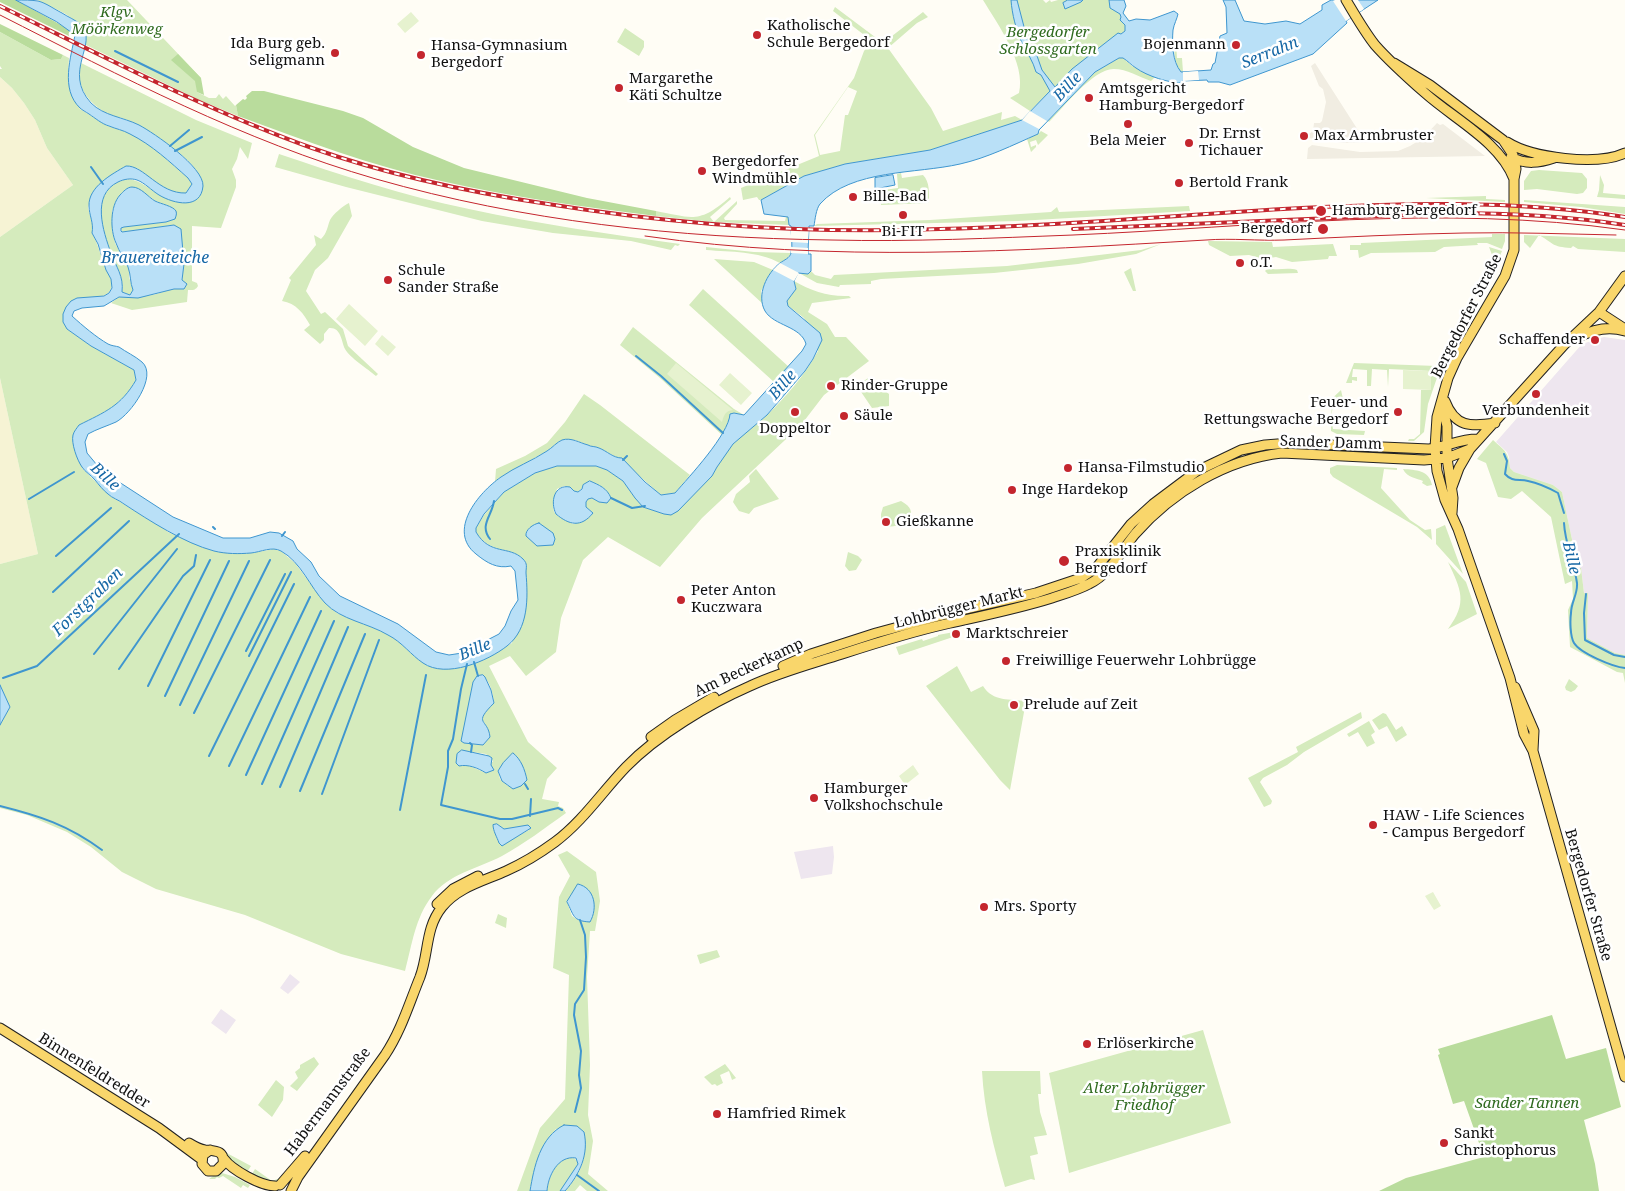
<!DOCTYPE html>
<meta charset="utf-8">
<style>
body{margin:0}
canvas{display:block;background:#fffdf5}
</style>
<canvas width="1625" height="1191"></canvas>
<script>
const c = document.querySelector('canvas').getContext('2d');
c.lineJoin = 'round';
function fillPath(path, color) {
  c.fillStyle = color;
  c.fill(path, 'evenodd');
}
function strokePath(path, color, width, dash) {
  c.strokeStyle = color;
  c.lineWidth = width;
  c.lineCap = dash ? 'butt' : 'round';
  c.setLineDash(dash || []);
  c.stroke(path);
}
function label(font, color, halo, rows, align = 'center') {
  c.font = font + ' "Noto Serif",serif';
  c.lineWidth = 5;
  c.setLineDash([]);
  c.textBaseline = 'middle';
  c.strokeStyle = halo;
  c.fillStyle = color;
  for (const [text, x, y, turn = 0] of rows) {
    c.save();
    c.translate(x, y);
    c.rotate((+turn || 0) * Math.PI / 180);
    c.textAlign = isNaN(turn) ? turn : align;
    if (halo) c.strokeText(text, 0, 0);
    c.fillText(text, 0, 0);
    c.restore();
  }
}
fillPath(new Path2D(`
 M1604,337L1625,340V655L1615,653L1587,638L1588,594L1584,593L1581,568H1578L1562,492L1553,485L1514,472L1510,468L1509,457L1507,452L1496,442L1582,344Z
 M833,846L834,857L832,874L801,879L794,852Z
 M290,974L300,982L288,994L280,988Z
 M221,1009L236,1020L226,1034L211,1023Z`), '#eee6ef');
fillPath(new Path2D(`
 M0,77L12,88L24,103L35,120L47,148L73,185L0,237Z
 M0,378L38,554L0,564Z`), '#f6f3d4');
fillPath(new Path2D(`
 M37,0H127L201,78L197,92L209,98H216L219,94L223,99L226,96L235,106L236,105L238,116L197,99L86,45C88,19 56,10 37,0Z
 M983,0H1043L1046,3L1050,0L1051,2L1058,0H1124L1126,6L1123,13L1129,21H1132L1123,33C1109,34 1044,98 1030,111L1010,98L1019,93C1026,63 998,25 983,0Z
 M835,7L883,43L923,12L928,17L917,23L888,48L931,108L943,131L1002,112L1001,120L1015,116L1022,120L930,150L845,164L804,176L761,200H759L757,197L743,200L741,188L819,156L814,135L854,78L864,51L872,41L833,11ZM848,87L857,91L848,115H845L840,151L820,155L815,135Z
 M625,28L644,41V47L639,56L617,42Z
 M0,32L51,60L61,59L63,55L69,58L68,76L70,83V88L80,109L108,126L130,133L149,144L188,178L192,184L186,193C167,194 150,180 137,168L94,190L90,200L88,208L93,226L92,233C98,244 100,254 105,266C106,270 110,275 111,280C116,300 91,298 77,298L67,329L91,346L134,370L136,380C121,406 105,412 79,425L82,468L109,495L149,520L158,524L168,532L200,546L214,551L252,553L274,549L281,551L295,563L325,603L337,613L388,634L399,642L414,656L428,666L467,665L489,657L512,643L526,572L525,561C509,545 490,555 476,532V528L484,515L504,492L535,473L557,466H596L607,470L623,481L635,498L643,507L664,514L712,476C718,465 725,452 733,444C743,434 755,426 765,417C785,398 805,375 818,351L804,318L787,305V301L796,289L794,281C811,291 829,297 849,296L851,298L812,303L808,312L827,324L835,337H846L869,361L824,395L801,425L702,518L660,567L608,537L583,560L561,618L556,652L526,676L510,656L489,666L528,742L557,768L547,779L542,799L559,802L558,806L563,808L566,813C545,828 524,844 502,856C479,868 448,874 432,896C415,918 412,945 405,971L341,954L245,915L156,889L122,872L91,847L67,832L27,815L0,808V725L10,707L0,685V564L38,554L0,378V237L73,185L47,148L35,120L24,103L12,88L0,77V69H2L0,66ZM590,481L604,488L611,498L599,502L592,498L588,499L586,502V507L593,513L589,517L573,524L558,516L554,512L553,506L557,489L564,486L574,491L578,492L582,488L583,485ZM482,675C490,681 493,693 494,703C473,724 487,717 490,737L483,745L464,743L462,741L473,682L478,676ZM465,751L486,754L493,761L490,765L494,770L486,773L465,764ZM512,754L518,757L508,786L500,779L498,771ZM497,824L504,829L522,826L529,830L508,841L504,845C496,840 496,834 497,824Z
 M1174,42H1176L1177,58H1182L1183,72H1181C1173,61 1175,54 1174,42Z
 M1119,58H1123L1132,66L1155,77L1151,81C1139,77 1127,69 1114,69C1094,68 1063,108 1049,122L1048,121L1095,72Z
 M81,63L196,120L252,143L248,159L240,147L237,159L232,169L236,180V187L221,228L192,226V281L197,283L198,286C195,291 192,290 188,290L187,302L132,310L111,303L119,297C130,297 141,297 152,295C163,293 172,287 184,289V283L182,280L184,264L174,225L122,232L121,228L124,227L166,222L172,208L155,201L146,194L112,210L115,243L129,269V277L133,290L130,295L122,292C125,276 115,267 110,252C104,234 94,206 108,190C129,166 146,188 165,198L201,193C204,180 200,175 192,165C182,154 168,144 156,136C146,130 133,122 122,118C118,117 114,117 110,115C91,106 73,86 81,63Z
 M1041,131L1048,135L1038,145L1036,140L1030,142L1031,147L1036,145V147L1031,152L1027,139L1038,134Z
 M279,154C341,175 405,196 469,209C539,224 609,234 680,244L678,246L675,245L671,250L631,241L553,233L482,221L346,187L275,167Z
 M1539,170L1582,173L1587,179V188L1583,193L1577,194L1537,189L1524,190V181L1531,171Z
 M901,173L902,178L923,175C930,182 929,193 929,203L881,205L880,194L884,193V190L898,188L897,174Z
 M1600,175L1604,185L1603,193L1625,195V199L1597,197L1599,190Z
 M1486,196V199L1505,200V202L1426,198Z
 M730,197L731,199L710,217L714,222L737,201V204L724,218L725,220L785,221L786,217H788L789,225L714,222L656,216V211C693,218 699,224 730,197Z
 M1524,200L1625,207V214L1581,207L1524,202Z
 M349,203L352,216L328,258L315,270L306,291L321,314L325,312L343,329L348,346L378,374L376,376C368,369 350,358 345,349C341,340 341,327 329,328L324,334V340L320,344L304,330L310,325C304,314 296,303 282,301L291,280L289,278L316,245L314,235L321,239C327,233 327,228 330,220C333,214 343,206 349,203Z
 M1189,206L1190,211L1018,221L814,226L817,224L930,220L1051,212L1057,207L1059,212Z
 M1492,234H1505V241L1502,249L1487,243H1477L1478,245L1444,247L1435,252L1371,253L1359,258L1358,250H1350V245H1361V243L1492,237Z
 M1524,235L1625,239V252L1578,249L1573,246L1571,248C1552,247 1553,243 1539,235L1530,248L1524,242Z
 M1208,241L1272,242L1273,247L1333,244L1337,256H1329L1328,259L1292,262L1276,257L1264,259L1249,255L1230,256L1209,245Z
 M1161,244L1136,254L1078,264L994,273L881,279L871,281V284L840,285L839,287L817,283L799,273L808,274L811,271L815,275L831,279L834,275L1007,266L1141,250Z
 M706,247L754,252L791,253L788,258L780,263C758,251 731,252 706,250Z
 M1489,247L1502,251L1491,277L1494,260Z
 M714,259L754,262L773,270L761,291L763,304Z
 M1131,268L1136,291H1133L1124,272Z
 M1268,268C1278,271 1287,267 1297,270L1298,273L1268,274L1265,271Z
 M703,289L789,367L774,382L689,305Z
 M633,327L734,409L744,415L734,413L722,435L660,378L620,345Z
 M1354,363L1437,366V369H1440L1428,404L1424,432L1414,441H1408L1409,439H1414L1420,434L1421,390H1431V371L1389,369L1388,387L1387,370L1372,369L1371,386H1367V370L1353,369L1352,377H1357V381L1352,380V383H1346Z
 M868,378L889,394V406L872,408L857,386Z
 M1341,390L1343,399H1334L1331,418L1332,405H1325Z
 M584,394L600,405L690,475L675,493L661,495L620,459L597,447L590,446L575,440H561L547,451L499,478L495,482L496,469L525,456L547,443L565,422Z
 M1331,423H1332L1333,429L1365,431L1364,435L1337,434L1331,431Z
 M1493,440C1504,450 1509,452 1510,468L1514,472L1553,485L1562,492L1578,568H1581L1584,593H1588L1587,638L1615,653L1625,655V683L1623,673L1617,672L1570,647L1568,610L1573,599L1572,581L1565,584L1551,517L1522,491L1511,499L1498,497L1486,463L1477,459Z
 M1337,465L1397,468V470L1384,469L1381,488L1410,520L1425,530L1431,529L1432,540L1417,527L1333,477L1330,473V468Z
 M756,469L779,499L754,508L749,514L739,511L733,502L736,494L750,482L749,476Z
 M1403,469C1416,470 1429,470 1432,485L1427,486L1422,483L1423,481C1417,478 1407,478 1403,469Z
 M901,501C927,515 896,533 881,524V514L883,507Z
 M1445,525L1463,574L1436,544V529Z
 M848,552L858,556L862,560L856,570L849,571L845,566Z
 M1448,562L1466,582L1477,614L1448,629C1468,602 1461,590 1448,562Z
 M954,632L956,636L899,655L896,647L922,639L923,641L938,636V635Z
 M957,666L971,692L983,686C993,702 1010,699 1026,701L1010,790L1000,780L926,686Z
 M1569,679L1578,686L1575,690L1571,692L1566,690L1565,687Z
 M1361,712L1362,718L1304,752L1287,765L1263,778L1260,782L1272,801L1271,804L1264,807L1248,778L1298,752L1296,747Z
 M1383,713L1386,714L1396,730L1402,726L1407,735L1396,742L1387,726L1379,730L1372,720Z
 M1369,721L1375,732L1371,735L1375,743L1367,747L1358,732L1349,737L1347,734Z
 M567,851L596,872L600,901L595,931H590L587,977L590,1065L588,1115L593,1141L588,1174L608,1191H587L580,1185L575,1191H565C579,1175 583,1167 585,1147L556,1129C540,1147 534,1168 530,1191H517L540,1128L565,1099L569,975L553,968L559,897L570,876L558,855ZM572,894L580,921L572,916L567,902Z
 M498,914L507,918L506,928L495,923Z
 M717,950L720,957L700,964L697,955Z
 M1203,1030L1231,1123L1069,1173L1049,1073Z
 M314,1057L319,1064L297,1091L290,1086L298,1078L295,1072L300,1068V1065Z
 M725,1064L736,1078L732,1080L729,1071L720,1075L723,1083L717,1086L715,1084L712,1085L704,1077Z
 M982,1071H1040L1041,1094H1038L1040,1112L1047,1135L1034,1137L1038,1154L1030,1156L1035,1180L1031,1179L1005,1187C994,1148 984,1111 982,1071Z
 M276,1080L284,1087L283,1100L272,1117L258,1105Z
 M223,1151L251,1166L247,1172L230,1163Z
 M572,1157L578,1161V1164L563,1189L560,1191H547C548,1182 553,1167 560,1161C563,1159 568,1158 572,1157Z
 M255,1169L272,1181L280,1178L282,1180L273,1183L252,1174Z
 M222,1173L235,1177L250,1185L248,1188L243,1185L241,1188L223,1176L219,1178L217,1177L215,1179H209L216,1174Z`), '#d5ebbd');
fillPath(new Path2D(`
 M0,0H16L70,30L69,36L0,2Z
 M0,24L63,55L61,59L51,60L0,32Z
 M178,54L201,78L204,95L197,92L195,81L171,60Z
 M252,91H264L343,111L363,118L413,147L464,168L587,198L656,211V216C584,207 512,197 441,181C372,166 305,141 238,116L236,105L243,99L245,100L247,98L246,96Z
 M1552,1015L1566,1059L1606,1048L1621,1107L1584,1120L1595,1164L1599,1191H1379L1406,1178L1484,1157L1464,1101L1453,1104L1438,1055L1440,1054L1438,1049Z`), '#b9dc9c');
fillPath(new Path2D(`
 M411,12L419,21L405,33L397,24Z
 M349,304L378,331L365,346L336,319Z
 M382,335L396,347L388,356L375,344Z
 M676,363L733,410C725,411 724,415 722,422L667,374Z
 M1403,370L1431,371V390L1403,389Z
 M730,373L752,393L741,405L719,385Z
 M913,765L919,774L905,785L899,776Z
 M1433,892L1441,906L1434,910L1425,896Z`), '#e6f2cf');
fillPath(new Path2D(`
 M1315,63L1365,141L1372,142L1344,143L1308,138L1309,134L1313,131L1314,123H1320L1322,121L1326,102L1323,89L1319,86L1311,66Z
 M1437,123L1440,125L1443,124L1485,156L1307,159L1308,148L1312,145L1360,152L1398,151L1410,146L1423,138Z`), '#f1ede2');
const water = new Path2D(`
 M16,0C23,0 32,0 38,1C46,3 54,9 62,13C68,17 76,20 81,25C99,44 62,71 91,103C104,116 123,117 139,125C154,133 204,167 203,186C201,210 174,204 159,195C151,190 145,183 137,180C131,178 124,179 118,182C91,195 103,231 111,253C116,267 124,276 122,292L130,295L133,290C130,283 131,275 128,267C125,259 119,252 116,243C110,230 110,206 120,195C123,192 127,187 132,187C141,187 148,197 155,201C161,204 173,206 176,211C177,214 176,216 175,219L166,222L124,227L121,228V231L122,232L174,225L181,229L184,264L182,280L187,284L184,289H174L138,298L119,297L104,306L82,308L74,311L72,316C83,326 96,337 108,344C112,346 116,346 119,347C126,352 135,356 142,362C158,376 131,414 116,422C107,426 97,429 88,434L85,442L87,453L97,465L116,480L173,517L223,538H250L270,532L279,533L293,541L297,549L311,562L319,576L340,596L398,624L436,652L449,655L462,653L499,634L505,626L511,611L518,600L515,571L511,566C497,569 487,563 476,554C447,531 478,493 501,477C515,467 532,461 547,451C552,448 557,442 562,440C571,437 580,443 588,445C591,447 595,446 599,448C607,451 613,458 622,458L645,482L661,495L675,493C689,477 729,434 730,414L734,413L744,415L802,351L806,344C801,326 774,326 765,311C756,295 767,273 780,263C784,260 790,258 791,253C793,245 791,234 791,226L789,225L788,217L764,214L761,200L804,176L845,164L930,150L1022,120L1050,91L1041,75L1036,72C1033,61 1027,53 1022,43C1016,30 1012,14 1011,0H1017L1028,42L1036,53L1042,70L1055,87L1072,69L1118,33L1121,34L1125,31V25L1120,20L1121,17L1120,14L1110,8L1109,0H1124L1126,6L1123,13L1129,21L1136,19L1150,20L1174,11L1178,14C1177,19 1174,24 1173,30C1172,43 1172,61 1181,72L1211,70L1213,64L1215,63L1220,36L1227,33L1226,7L1223,0H1235L1244,21L1265,24L1286,21L1300,24L1322,10V5L1331,0H1378L1346,21L1347,23L1313,54L1230,85L1219,82H1208L1207,80L1182,81V83C1169,83 1147,76 1136,68C1131,65 1128,61 1123,58H1119L1095,72L1039,130L1038,134C1013,145 987,158 960,164C917,174 851,169 820,204C816,209 815,220 814,226H809L808,254H811V271L808,274L798,273L794,281L796,289L787,301L788,306L820,333L822,340L813,359L805,371L767,415L733,444L717,467L712,476L678,511L671,515L664,514L643,507L635,498L623,481L607,470L596,466H557L535,473L504,492L484,514L476,528V532C490,556 509,545 523,559C528,564 526,567 526,573C528,597 529,629 507,646C488,661 446,679 423,663C411,655 402,642 388,635C368,623 341,620 325,603C310,587 301,562 281,551C272,546 261,552 251,553C239,554 226,554 214,551C184,543 150,521 124,504C119,500 112,498 108,494C103,490 99,485 95,480C91,475 85,472 82,467C77,460 71,443 73,435C74,431 77,428 79,425C105,412 121,406 136,380L134,370L91,346L67,329L63,322V314L66,307L71,301L77,298L104,296L109,293L112,288L111,279L106,270L98,244L92,233C94,223 89,215 89,206C88,187 112,174 126,166C144,165 159,194 186,193L192,184L188,178C170,162 152,145 130,134C123,130 116,129 109,126C102,124 95,118 89,114C86,112 82,110 80,108C60,89 71,57 75,35L57,22Z
 M1068,0H1083L1081,2L1065,9L1063,3Z
 M893,175L895,185L875,189V178Z
 M590,481C599,485 607,488 611,498L607,503L599,502L592,498L588,499L586,502V507L593,513C581,528 569,525 556,514C550,502 554,484 570,487L574,491L578,492L582,489L583,485Z
 M539,523L553,533L555,539L553,545L537,546L526,536C525,530 533,524 539,523Z
 M483,675L485,677L491,690L494,703C472,725 488,718 490,737L483,745L464,743L461,741L473,682L477,676Z
 M0,685L10,707L0,725Z
 M462,750L489,756L492,758L491,765L494,770L486,773C478,768 468,764 459,766L456,763L457,754Z
 M513,753C521,759 525,770 527,780L521,786L513,789L502,781L498,771L503,763Z
 M497,824L504,829L528,825L531,828L502,846L499,843C497,837 493,831 493,825Z
 M578,884C595,888 598,908 590,922C572,921 574,915 567,902Z
 M564,1125L577,1126L584,1132C589,1154 580,1174 565,1191H560L578,1164L576,1158C558,1155 548,1176 547,1191H530C534,1167 540,1137 564,1125Z`);
fillPath(water, '#b9e0f7');
strokePath(water, '#3f96cf', 1);
fillPath(new Path2D(`
 M1335,0H1358L1364,9L1346,21L1333,1Z
 M1198,71L1199,80L1183,81V72Z
 M1030,111L1047,121L1039,129L1022,120Z
 M791,227H809L808,243L791,242Z
 M791,247L808,248V254L791,253Z
 M780,263L799,273L794,281L773,270Z`), '#fffdf5');
strokePath(new Path2D(`
 M115,51L178,82
 M170,146L189,130
 M175,151L202,137
 M91,167L103,184
 M636,356L661,376L723,433
 M1504,454L1507,461L1505,474C1512,482 1518,479 1528,481C1538,483 1549,488 1558,493L1564,513
 M623,460L627,456
 M611,498L632,508L645,506
 M29,499L74,472
 M1564,523C1565,544 1574,562 1577,583C1578,594 1571,602 1571,613C1570,620 1570,636 1574,643C1580,653 1613,667 1625,668
 M213,527L215,529
 M282,536L285,532
 M490,539C479,525 492,516 494,501
 M56,556L111,508
 M53,592L129,521
 M1586,594L1584,613L1585,640L1614,655L1625,657
 M246,651L285,574
 M94,654L177,549
 M249,656L291,572
 M474,662L478,676
 M467,664L461,689L453,739L448,751V767L441,805L500,819H512L558,808L562,810
 M119,669L183,576L194,566L196,555
 M3,678L37,666L179,534
 M148,686L210,560
 M165,696L229,561
 M180,705L249,561
 M194,713L270,560
 M470,743L472,745L471,752
 M209,756L294,584
 M229,766L310,597
 M246,775L321,611
 M262,784L334,621
 M525,784L528,789
 M280,787L348,627
 M300,791L365,634
 M322,794L379,640
 M0,806C40,816 68,825 102,850
 M400,810L426,675
 M530,816L531,799
 M575,1112L581,1088L579,1075L581,1051L574,1015L575,1004L584,990L586,957L585,935L580,920
 M577,1175L599,1191`), '#3f96cf', 2);
const major = new Path2D(`
 M1346,0C1355,15 1364,31 1375,45C1390,62 1408,78 1425,93C1454,119 1500,142 1514,179
 M1394,63L1430,85L1503,140L1513,155L1516,169L1514,179V250L1505,276L1457,358L1448,378L1437,417L1435,448L1437,471L1445,500L1458,529L1510,678L1524,734L1533,751L1625,1077
 M1507,142C1532,158 1597,166 1625,153
 M1511,157C1526,165 1539,163 1554,158
 M1599,312L1625,329
 M1579,337C1594,329 1609,326 1625,331
 M1445,401C1455,427 1470,427 1495,423
 M1442,405L1447,426V458L1453,498L1452,513
 M1452,487L1459,468L1470,449
 M783,666L811,654L876,633L961,610L1036,593L1081,578L1097,567L1131,524L1153,504L1197,471L1241,450L1265,445L1290,443L1429,449C1446,447 1462,438 1479,439
 M1515,687L1534,731L1533,750
 M651,737L675,720L714,697
 M437,904L453,889L478,876
 M0,1028L159,1128L201,1159
 M189,1143C194,1146 199,1149 205,1150C215,1151 225,1150 223,1164L216,1171H208L202,1164L203,1155L210,1150
 M224,1159C232,1170 261,1186 275,1186
 M280,1185L305,1156
 M291,1191L298,1177L385,1055C401,1031 409,1004 420,977C429,953 425,928 442,907C458,887 484,881 506,871C524,863 540,853 555,842C583,821 602,792 626,767C657,735 709,704 750,686C780,672 811,664 842,654C876,643 911,632 946,624C982,616 1017,609 1052,598C1064,594 1078,590 1089,584C1110,574 1121,551 1135,534C1172,492 1226,459 1282,453L1424,460L1447,458L1470,449L1564,345L1599,312L1625,276`);
strokePath(major, '#222', 11);
strokePath(major, '#f9d66b', 9);
strokePath(new Path2D(`
 M0,15C122,77 244,141 376,179C523,221 678,238 831,240C912,242 993,238 1073,235C1257,227 1442,204 1625,230
 M645,236C831,263 1019,251 1206,240C1232,238 1258,241 1284,240C1344,237 1404,234 1464,233C1515,232 1565,234 1616,235`), '#c4262e', 1);
const rail = new Path2D(`
 M0,6C103,56 204,109 312,148C388,175 468,192 548,204C678,225 809,234 940,229C1054,226 1168,216 1283,209C1397,203 1511,199 1625,217
 M1073,229L1449,213C1508,213 1567,216 1625,225`);
strokePath(rail, '#c4262e', 4);
strokePath(rail, '#fff', 2, [5.5]);
for (const [x, y, r, color] of [
 [757,35,5,"#c4262e"],
 [1236,45,5,"#c4262e"],
 [335,53,5,"#c4262e"],
 [421,55,5,"#c4262e"],
 [619,88,5,"#c4262e"],
 [1089,98,5,"#c4262e"],
 [1128,124,5,"#c4262e"],
 [1304,136,5,"#c4262e"],
 [1189,143,5,"#c4262e"],
 [702,171,5,"#c4262e"],
 [1179,183,5,"#c4262e"],
 [853,197,5,"#c4262e"],
 [1321,211,6,"#c4262e"],
 [903,215,5,"#c4262e"],
 [1323,229,6,"#c4262e"],
 [1240,263,5,"#c4262e"],
 [388,280,5,"#c4262e"],
 [1595,340,5,"#c4262e"],
 [831,386,5,"#c4262e"],
 [1536,394,5,"#c4262e"],
 [795,412,5,"#c4262e"],
 [1398,412,5,"#c4262e"],
 [844,416,5,"#c4262e"],
 [1068,468,5,"#c4262e"],
 [1012,490,5,"#c4262e"],
 [886,522,5,"#c4262e"],
 [1064,561,6,"#c4262e"],
 [681,600,5,"#c4262e"],
 [956,634,5,"#c4262e"],
 [1006,661,5,"#c4262e"],
 [1014,705,5,"#c4262e"],
 [814,798,5,"#c4262e"],
 [1373,825,5,"#c4262e"],
 [984,907,5,"#c4262e"],
 [1087,1044,5,"#c4262e"],
 [717,1114,5,"#c4262e"],
 [1444,1143,5,"#c4262e"]
]) {
  const dot = new Path2D();
  dot.arc(x, y, r, 0, 2 * Math.PI);
  c.fillStyle = color;
  c.fill(dot);
  strokePath(dot, '#fff', 2);
}
label('italic 15px', '#2f6b1f', '#fff', [
 ["Klgv.",117,13],
 ["Möörkenweg",117,30],
 ["Bergedorfer",1048,33],
 ["Schlossgarten",1048,50],
 ["Alter Lohbrügger",1144,1089],
 ["Friedhof",1144,1106],
 ["Sander Tannen",1527,1104]
]);
label('15px', '#111', '#fff', [
 ["Katholische",767,26],
 ["Schule Bergedorf",767,43],
 ["Ida Burg geb.",325,44,"right"],
 ["Seligmann",325,61,"right"],
 ["Bojenmann",1226,45,"right"],
 ["Hansa-Gymnasium",431,46],
 ["Bergedorf",431,63],
 ["Margarethe",629,79],
 ["Käti Schultze",629,96],
 ["Amtsgericht",1099,89],
 ["Hamburg-Bergedorf",1099,106],
 ["Dr. Ernst",1199,134],
 ["Tichauer",1199,151],
 ["Max Armbruster",1314,136],
 ["Bela Meier",1128,141,"center"],
 ["Bergedorfer",712,162],
 ["Windmühle",712,179],
 ["Bertold Frank",1189,183],
 ["Bille-Bad",863,197],
 ["Hamburg-Bergedorf",1332,211],
 ["Bergedorf",1312,229,"right"],
 ["Bi-FIT",903,232,"center"],
 ["o.T.",1250,263],
 ["Schule",398,271],
 ["Sander Straße",398,288],
 ["Schaffender",1585,340,"right"],
 ["Rinder-Gruppe",841,386],
 ["Feuer- und",1388,403,"right"],
 ["Rettungswache Bergedorf",1388,420,"right"],
 ["Verbundenheit",1536,411,"center"],
 ["Säule",854,416],
 ["Doppeltor",795,429,"center"],
 ["Hansa-Filmstudio",1078,468],
 ["Inge Hardekop",1022,490],
 ["Gießkanne",896,522],
 ["Praxisklinik",1075,552],
 ["Bergedorf",1075,569],
 ["Peter Anton",691,591],
 ["Kuczwara",691,608],
 ["Marktschreier",966,634],
 ["Freiwillige Feuerwehr Lohbrügge",1016,661],
 ["Prelude auf Zeit",1024,705],
 ["Hamburger",824,789],
 ["Volkshochschule",824,806],
 ["HAW - Life Sciences",1383,816],
 ["- Campus Bergedorf",1383,833],
 ["Mrs. Sporty",994,907],
 ["Erlöserkirche",1097,1044],
 ["Hamfried Rimek",727,1114],
 ["Sankt",1454,1134],
 ["Christophorus",1454,1151]
], 'left');
label('15px', '#111', '#fff', [
 ["Bergedorfer Straße",1467,316,-63],
 ["Sander Damm",1331,443,2],
 ["Lohbrügger Markt",959,608,-14],
 ["Am Beckerkamp",749,668,-25],
 ["Bergedorfer Straße",1588,895,74],
 ["Binnenfeldredder",94,1071,32],
 ["Habermannstraße",328,1102,-53]
]);
label('italic 16px', '#1768a6', '#fff', [
 ["Serrahn",1270,53,-22],
 ["Bille",1068,87,-47],
 ["Brauereiteiche",155,258],
 ["Bille",783,385,-49],
 ["Bille",105,477,42],
 ["Bille",1571,558,77],
 ["Forstgraben",88,602,-44],
 ["Bille",475,650,-22]
]);
</script>
